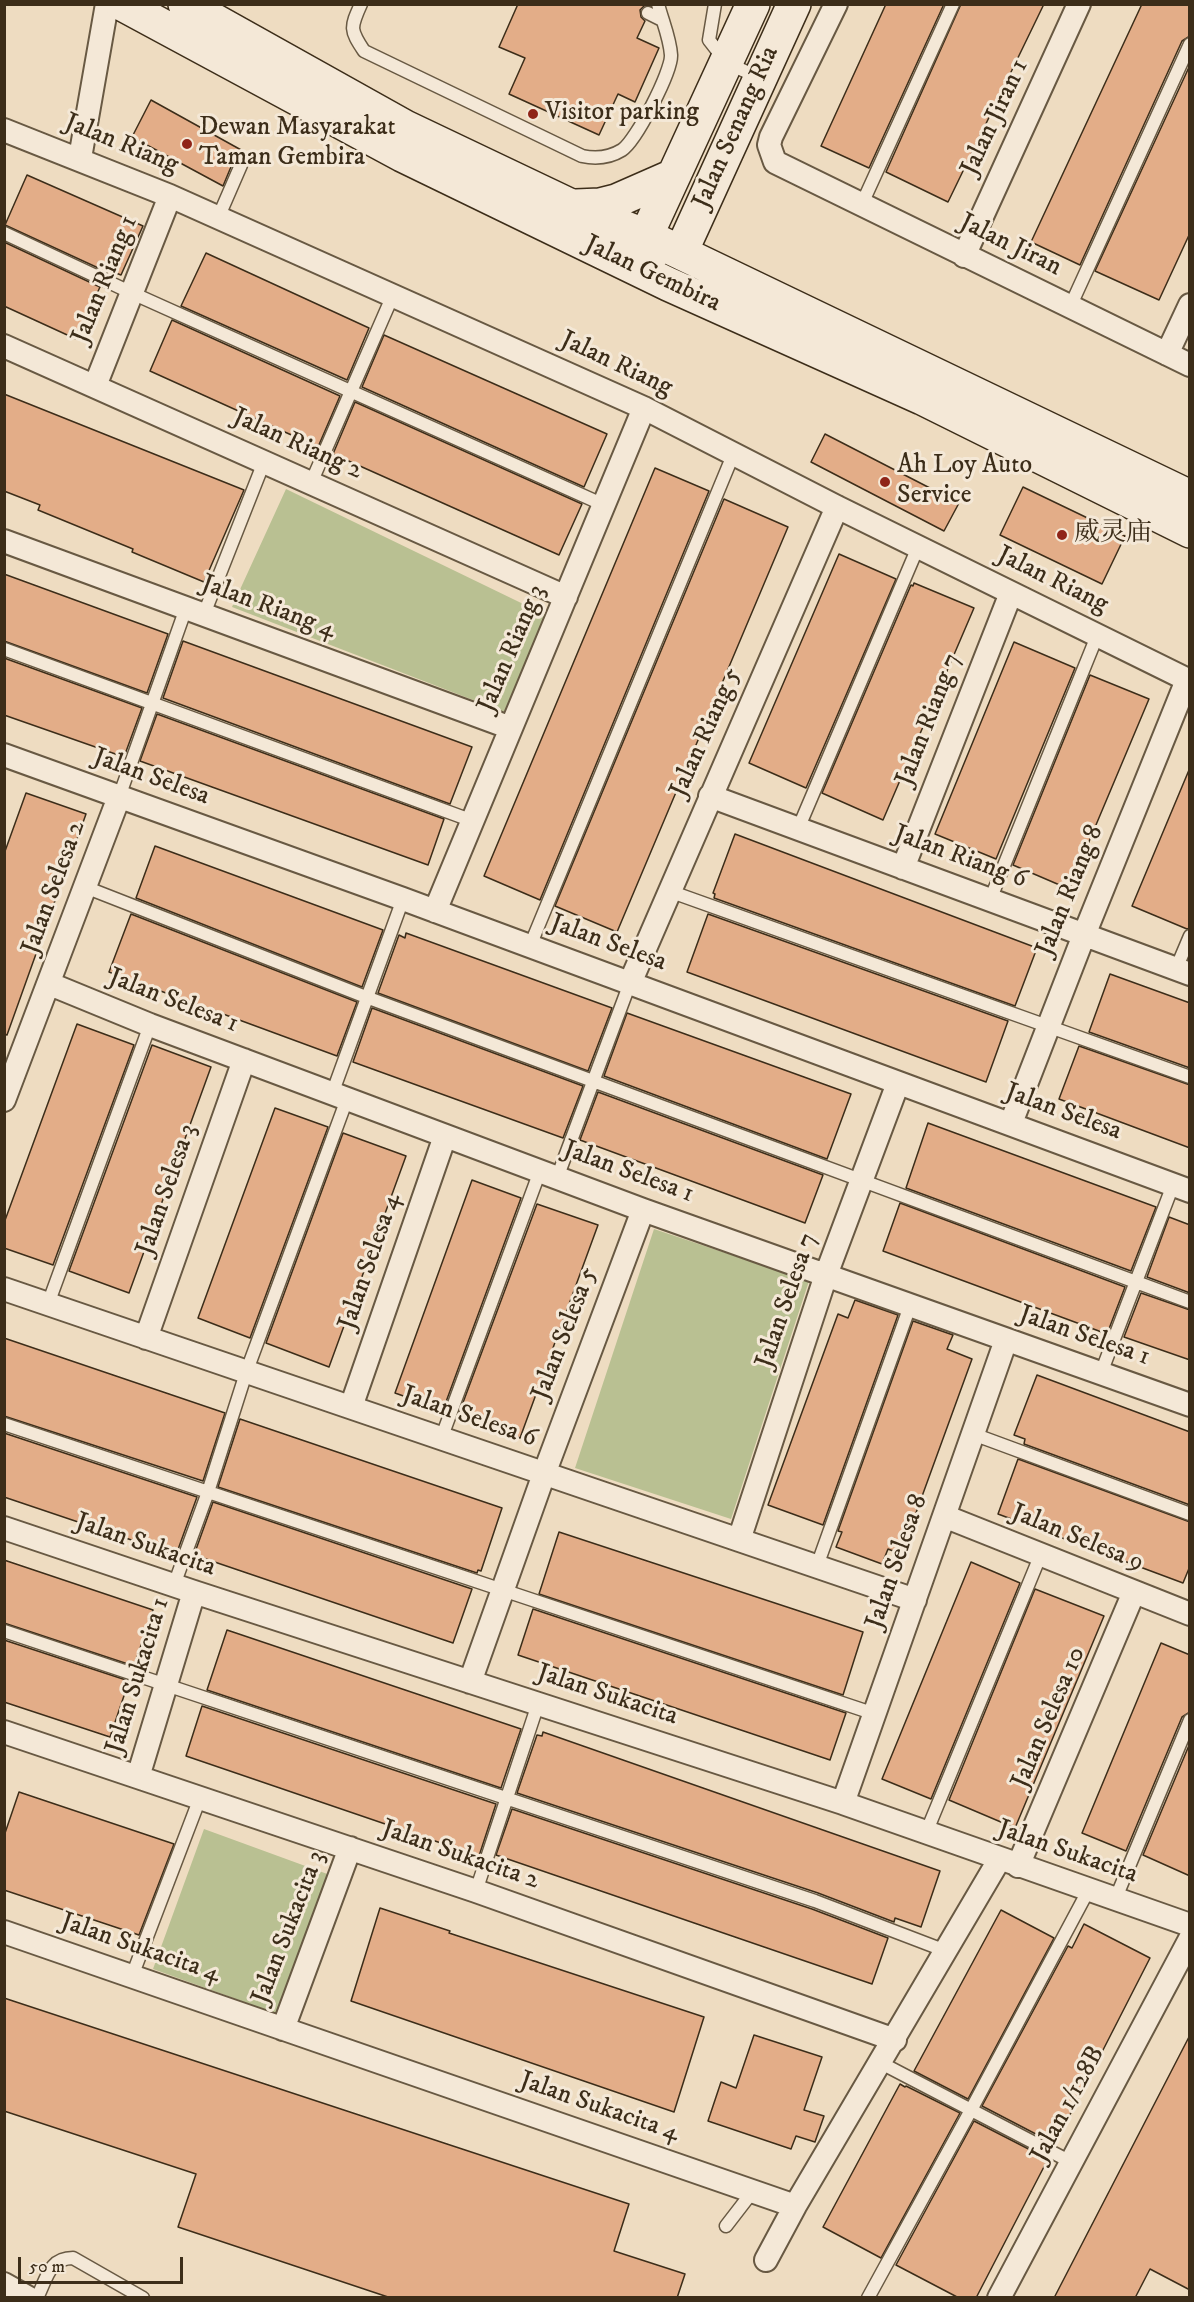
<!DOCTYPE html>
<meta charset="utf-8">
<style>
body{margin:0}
#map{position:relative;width:1194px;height:2302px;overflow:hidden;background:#eedcc1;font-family:"IM FELL DW Pica",serif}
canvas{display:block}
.frame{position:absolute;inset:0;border:6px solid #3c2d19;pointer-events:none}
.scale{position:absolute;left:18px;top:2257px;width:165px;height:27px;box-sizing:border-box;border:3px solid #3c2d19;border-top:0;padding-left:8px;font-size:18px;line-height:21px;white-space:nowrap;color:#3c2d19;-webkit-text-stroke:4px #f4e8d7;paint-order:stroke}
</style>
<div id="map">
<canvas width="1194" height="2302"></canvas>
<div class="frame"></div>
<div class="scale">50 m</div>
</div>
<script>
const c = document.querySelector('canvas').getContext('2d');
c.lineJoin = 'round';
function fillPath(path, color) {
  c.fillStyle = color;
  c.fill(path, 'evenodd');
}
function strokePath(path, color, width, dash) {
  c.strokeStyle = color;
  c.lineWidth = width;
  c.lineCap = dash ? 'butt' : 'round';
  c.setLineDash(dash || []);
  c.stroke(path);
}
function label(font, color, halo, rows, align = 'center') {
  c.font = font + ' "IM FELL DW Pica","Noto Serif SC",serif';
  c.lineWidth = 6;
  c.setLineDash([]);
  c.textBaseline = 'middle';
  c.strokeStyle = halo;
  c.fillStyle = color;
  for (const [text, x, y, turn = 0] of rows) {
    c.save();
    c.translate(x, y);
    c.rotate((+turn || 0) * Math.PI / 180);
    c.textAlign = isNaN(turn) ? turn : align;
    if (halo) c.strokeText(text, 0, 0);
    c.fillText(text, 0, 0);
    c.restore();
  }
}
fillPath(new Path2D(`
 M286,489L548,616L504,712L232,607Z
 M654,1229L809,1281L731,1519L575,1468Z
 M204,1829L330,1875L280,2015L153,1969Z`), '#b9c092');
const building = new Path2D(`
 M518,4H650L644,6L640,10L641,17L645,21L637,38L659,48L635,102L618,94L599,135L509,94L525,58L499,47Z
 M886,4H944L869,168L821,146Z
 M961,4H1044L948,202L886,172Z
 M1142,4H1190V36L1182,41L1080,265L1031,242Z
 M1190,65V233L1159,300L1095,271Z
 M151,100L243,151L233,162L223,186L132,137Z
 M27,175L143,226L121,275L108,270L107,272L5,225Z
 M4,242L100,287L76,339L4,306Z
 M206,253L369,328L347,380L181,306Z
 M172,320L340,396L318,447L150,371Z
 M384,335L607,434L584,487L362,387Z
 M4,394L244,490L204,582L132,552L133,549L38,510L40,505L4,491Z
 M355,402L582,504L559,555L333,454Z
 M825,434L959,503L944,531L811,462Z
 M655,468L709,491L540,900L484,876Z
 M1023,487L1125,536L1102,584L1000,535Z
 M724,499L788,527L617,932L555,906Z
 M839,554L896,579L806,788L749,763Z
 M4,574L168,634L147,693L4,641Z
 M914,583L974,608L883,820L822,793L911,585L913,586Z
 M183,641L472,747L450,804L163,698Z
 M1014,642L1075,668L996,859L935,834Z
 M4,658L142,708L124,757L4,715Z
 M1090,675L1149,699L1069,889L1013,865Z
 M157,714L444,819L428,865L140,761Z
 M1189,770L1190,928L1187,929L1132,906Z
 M26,793L86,814L7,1035L4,1034V854Z
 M735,834L1037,948L1015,1006L714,898L715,894L713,893Z
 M155,846L383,930L362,987L136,898Z
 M131,914L357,1002L337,1056L109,972Z
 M708,914L1008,1021L986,1082L687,972Z
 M406,933L612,1008L588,1071L378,993L399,935L405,938Z
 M1110,974L1190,1003V1068L1089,1032Z
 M372,1008L583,1086L563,1138L353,1062Z
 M627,1013L851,1094L827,1159L604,1076Z
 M77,1024L134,1045L53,1265L4,1248V1223Z
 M152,1045L211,1067L129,1293L69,1271Z
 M1079,1046L1190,1085V1148L1059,1099Z
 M598,1092L823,1175L805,1223L580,1140Z
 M275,1108L328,1127L250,1338L198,1318Z
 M928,1123L1156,1207L1131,1271L906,1188Z
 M343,1133L406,1156L329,1367L266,1343Z
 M472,1180L521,1198L443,1410L395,1393Z
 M900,1203L1125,1287L1107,1334L883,1251Z
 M537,1204L598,1225L520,1438L458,1416Z
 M1169,1217L1190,1225V1293L1147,1277Z
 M1141,1293L1190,1310V1360L1124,1337Z
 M855,1300L898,1315L823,1525L768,1505L838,1314L848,1318Z
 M913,1321L953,1335L947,1349L972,1359L901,1554L888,1549L882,1564L836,1547L842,1532L838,1531Z
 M4,1338L225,1413L203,1481L4,1416Z
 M1037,1375L1190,1432V1505L1024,1444L1025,1439L1014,1435Z
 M240,1419L502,1508L481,1571L478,1570L477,1573L218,1487Z
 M4,1433L197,1497L176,1555L4,1497Z
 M1018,1459L1190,1522V1566L1183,1583L998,1514Z
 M213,1502L472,1589L453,1643L194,1555Z
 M559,1532L863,1632L843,1695L539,1594Z
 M4,1560L153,1610L134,1666L4,1623Z
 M971,1562L1020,1583L931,1799L882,1779Z
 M1035,1589L1104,1616L1015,1828L949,1800Z
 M533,1609L846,1713L830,1760L518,1655Z
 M227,1630L521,1729L501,1788L207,1690Z
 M4,1640L129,1681L110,1737L4,1702Z
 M1161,1643L1190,1655V1712L1182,1717L1126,1851L1082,1833Z
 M202,1706L496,1804L479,1856L186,1756Z
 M543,1732L940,1871L921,1927L895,1918L894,1922L818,1893L517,1793L537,1735L542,1736Z
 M1190,1743V1876L1143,1855Z
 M19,1792L174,1844L139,1935L4,1890V1836Z
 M512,1809L812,1909L888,1938L872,1984L496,1855Z
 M380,1908L450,1931L449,1933L704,2017L674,2112L351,2001Z
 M1001,1910L1054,1938L968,2099L914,2071Z
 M1084,1924L1150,1958L1055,2144L982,2106L1068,1946L1072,1948Z
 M4,1998L629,2204L614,2251L685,2274L677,2298H391L178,2227L196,2174L4,2111Z
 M754,2035L822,2057L804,2110L824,2116L815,2142L796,2136L791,2149L708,2121L721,2082L736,2088Z
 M1190,2035V2290L1150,2269L1135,2298H1054Z
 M900,2084L905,2087L906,2086L960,2113L881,2258L823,2227Z
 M974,2121L1048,2159L976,2298H959L896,2265Z`);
fillPath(building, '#e3ad88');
strokePath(building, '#3c2d19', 1.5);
const lane = new Path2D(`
 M361,4C350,28 350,30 364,51L582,156C596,159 609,158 622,150C636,141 672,71 671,55C670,38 662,20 658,4
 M715,4L709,40L727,63L760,78
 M648,13L662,20
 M861,206L953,4
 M218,218L241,165
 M4,233L132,293L604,505
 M1070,307L1190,44
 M311,483L393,295
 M204,614L264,462
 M4,649L473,821
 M119,797L186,608
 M798,829L918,547
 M85,887L366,997L1190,1302
 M669,891L1190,1077
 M990,900L1097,636
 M530,946L733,455
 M1176,969L1190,936
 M332,1094L403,899
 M557,1178L630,983
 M48,1304L150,1025
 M1101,1373L1173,1185
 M4,1424L875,1714
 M973,1434L1190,1514
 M441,1439L540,1171
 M817,1566L910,1306
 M174,1585L208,1492L246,1373L347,1099
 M4,1631L815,1901L946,1951
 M926,1833L1041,1554
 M476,1891L538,1704
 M1115,1900L1190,1720
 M132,1976L200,1798
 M881,2063L1071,2162
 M726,2226L753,2191
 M37,2298C47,2278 49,2258 73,2258L143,2298
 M868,2298L971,2110L1088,1891`);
const street = new Path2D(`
 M836,4L771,137L769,145L775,162L1190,365
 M4,130L170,196L644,408L837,507L1190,681
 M80,158L107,4
 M964,256L1079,4
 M4,346L566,597
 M1167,354L1190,305
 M95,386L170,196
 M4,541L511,728
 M4,755L403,899L1190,1191
 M710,796L1190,974
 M903,868L1011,593
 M435,911L644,408
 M630,983L837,507
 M50,984L150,1025L643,1210L1190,1405
 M4,1100L119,797
 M1011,1123L1084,935L1187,680
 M4,1289L915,1600
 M146,1338L244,1060
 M351,1407L445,1136
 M944,1516L1190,1614
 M4,1528L194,1592L843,1803L1190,1925
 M739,1540L826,1275L898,1083
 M470,1682L544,1474L643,1210
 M4,1732L476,1891L895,2040
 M138,1777L194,1592
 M843,1803L1006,1340
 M1018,1866L1134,1592
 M4,1932L795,2206
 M283,2029L350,1848
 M766,2260L795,2206L999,1860
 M4,2284L29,2298
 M999,2298L1190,1939`);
const secondary = new Path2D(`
 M122,4L402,155L668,284L922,398L1190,531
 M185,4L405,127L571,206L646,236L1190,497
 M576,206L600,205L616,201L673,176
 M681,252L794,4
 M650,257L646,244V236L753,4`);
strokePath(lane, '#685943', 15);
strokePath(street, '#685943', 26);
strokePath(secondary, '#3c2d19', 36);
strokePath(lane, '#f4e8d7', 12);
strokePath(street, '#f4e8d7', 22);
strokePath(secondary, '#f4e8d7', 33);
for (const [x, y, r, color] of [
 [533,114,6,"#8f2418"],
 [187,144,6,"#8f2418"],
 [885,482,6,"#8f2418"],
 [1062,535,6,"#8f2418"]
]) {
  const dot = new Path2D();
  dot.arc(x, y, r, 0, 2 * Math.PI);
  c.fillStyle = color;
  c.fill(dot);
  strokePath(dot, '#f4e8d7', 2);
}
label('26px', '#3c2d19', '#f4e8d7', [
 ["Visitor parking",545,114],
 ["Dewan Masyarakat",199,129],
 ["Taman Gembira",199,159],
 ["Ah Loy Auto",897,467],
 ["Service",897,497],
 ["威灵庙",1074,535]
], 'left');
label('26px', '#3c2d19', '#f4e8d7', [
 ["Jalan Jiran 1",996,118,-65],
 ["Jalan Senang Ria",737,128,-66],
 ["Jalan Riang",121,145,22],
 ["Jalan Jiran",1010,246,26],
 ["Jalan Gembira",652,275,25],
 ["Jalan Riang 1",106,280,-68],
 ["Jalan Riang",616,365,25],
 ["Jalan Riang 2",297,445,24],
 ["Jalan Riang",1052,581,26],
 ["Jalan Riang 4",268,608,20],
 ["Jalan Riang 3",513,649,-67],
 ["Jalan Riang 7",930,720,-69],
 ["Jalan Riang 5",707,733,-66],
 ["Jalan Selesa",151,778,20],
 ["Jalan Riang 6",960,858,20],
 ["Jalan Selesa 2",55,888,-70],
 ["Jalan Riang 8",1071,891,-68],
 ["Jalan Selesa",608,944,20],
 ["Jalan Selesa 1",173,1002,21],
 ["Jalan Selesa",1063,1113,20],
 ["Jalan Selesa 1",628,1173,20],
 ["Jalan Selesa 3",168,1190,-71],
 ["Jalan Selesa 4",371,1262,-71],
 ["Jalan Selesa 7",788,1301,-71],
 ["Jalan Selesa 5",566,1334,-69],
 ["Jalan Selesa 1",1084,1337,19],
 ["Jalan Selesa 6",469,1418,19],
 ["Jalan Selesa 9",1077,1539,22],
 ["Jalan Sukacita",145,1546,19],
 ["Jalan Selesa 8",898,1562,-71],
 ["Jalan Sukacita 1",139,1676,-73],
 ["Jalan Sukacita",607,1696,18],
 ["Jalan Selesa 10",1050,1718,-67],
 ["Jalan Sukacita",1067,1853,19],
 ["Jalan Sukacita 2",460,1856,19],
 ["Jalan Sukacita 3",290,1928,-69],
 ["Jalan Sukacita 4",140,1949,19],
 ["Jalan 1/128B",1069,2105,-62],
 ["Jalan Sukacita 4",599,2108,19]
]);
</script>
